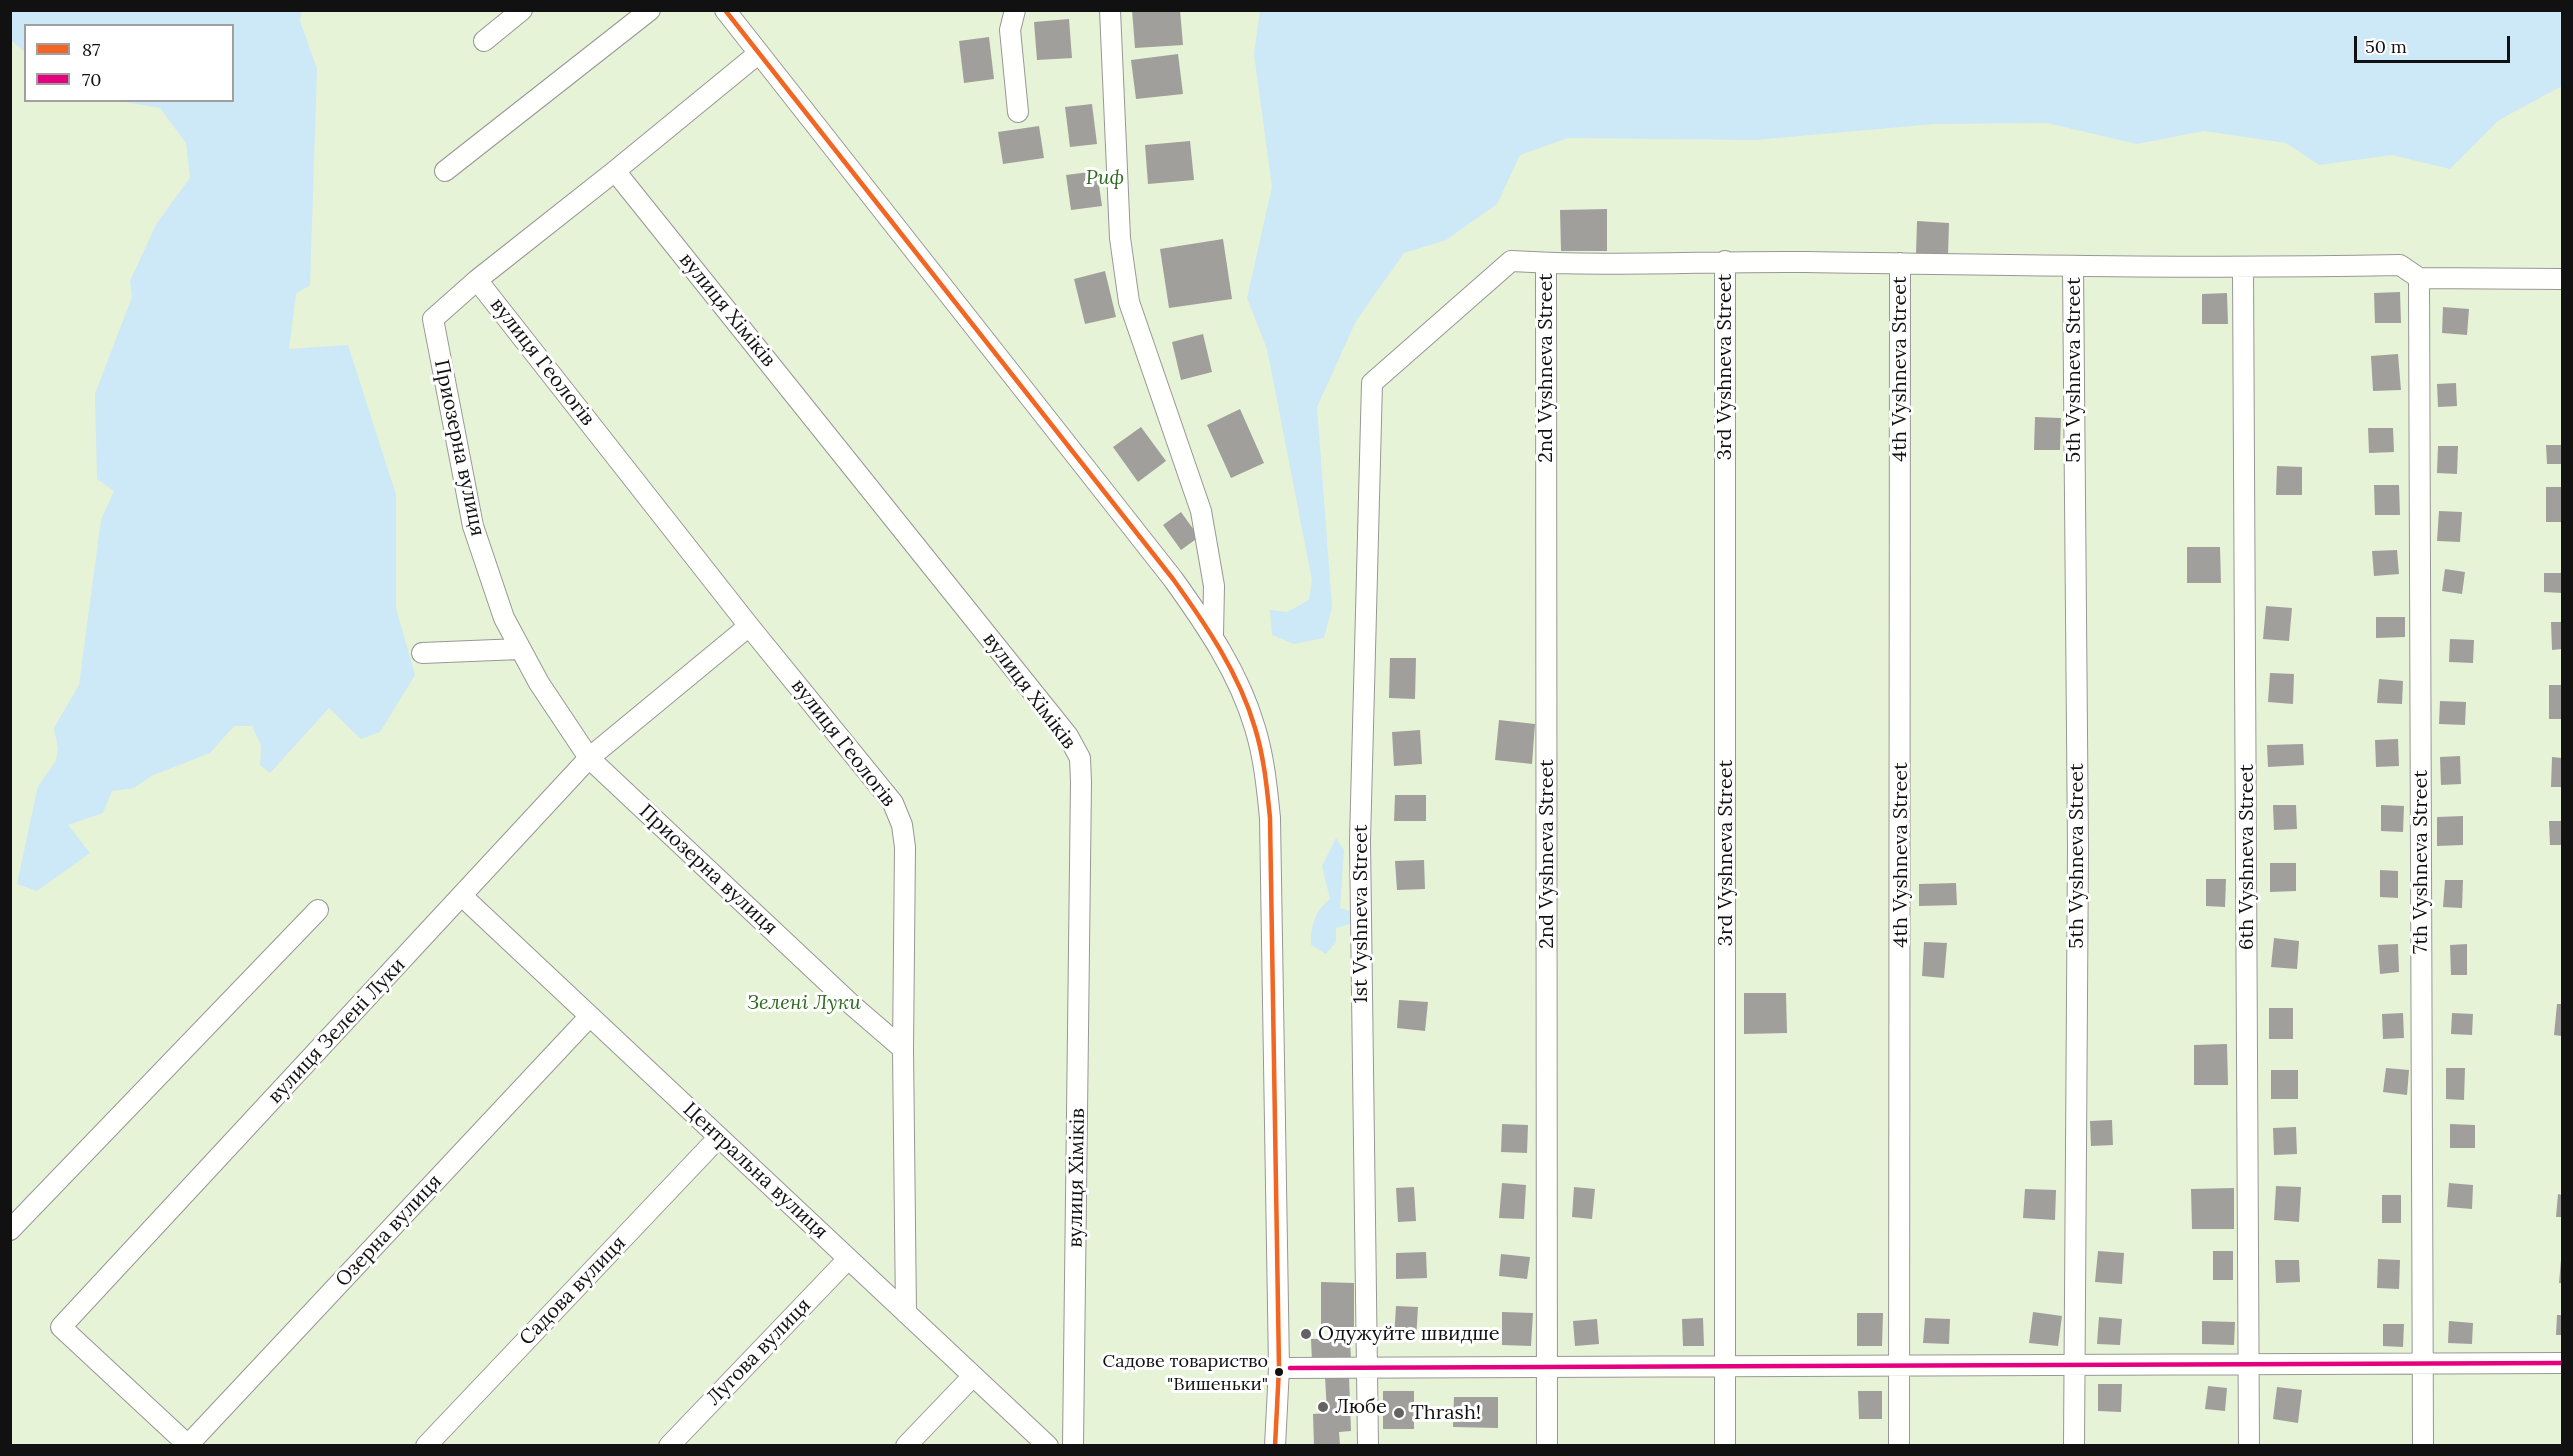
<!DOCTYPE html>
<meta charset="utf-8">
<style>
body{margin:0}
#map{position:relative;width:2573px;height:1456px;overflow:hidden;background:#fdfcf7;font-family:Lora,serif}
canvas{display:block}
.frame{position:absolute;inset:0;border:12px solid #111;pointer-events:none}
.legend{position:absolute;left:24px;top:24px;width:210px;height:78px;box-sizing:border-box;background:#fff;border:2px solid #a0a0a0;margin:0;padding:8px 10px;list-style:none;font-size:18px;color:#111}
.legend li{display:flex;align-items:center;gap:12px;height:30px}
.legend b{width:30px;border:2px solid #a0a0a0}
.scale{position:absolute;left:2354px;top:36px;width:156px;height:27px;box-sizing:border-box;border:3px solid #111;border-top:0;padding-left:8px;font-size:18px;line-height:21px;white-space:nowrap;color:#111;-webkit-text-stroke:4px #fff;paint-order:stroke}
</style>
<div id="map">
<canvas width="2573" height="1456"></canvas>
<div class="frame"></div>
<ul class="legend">
<li><b style="height:8px;background:#f26522"></b>87</li>
<li><b style="height:8px;background:#e5007d"></b>70</li>
</ul>
<div class="scale">50 m</div>
</div>
<script>
const c = document.querySelector('canvas').getContext('2d');
c.lineJoin = 'round';
function fillPath(path, color) {
  c.fillStyle = color;
  c.fill(path, 'evenodd');
}
function strokePath(path, color, width, dash) {
  c.strokeStyle = color;
  c.lineWidth = width;
  c.lineCap = dash ? 'butt' : 'round';
  c.setLineDash(dash || []);
  c.stroke(path);
}
function label(font, color, halo, rows, align = 'center') {
  c.font = font + ' Lora,serif';
  c.lineWidth = 6;
  c.setLineDash([]);
  c.textBaseline = 'middle';
  c.strokeStyle = halo;
  c.fillStyle = color;
  for (const [text, x, y, turn = 0] of rows) {
    c.save();
    c.translate(x, y);
    c.rotate((+turn || 0) * Math.PI / 180);
    c.textAlign = isNaN(turn) ? turn : align;
    if (halo) c.strokeText(text, 0, 0);
    c.fillText(text, 0, 0);
    c.restore();
  }
}
fillPath(new Path2D(`
 M10,11H2562V1445H11ZM26,26H232V100H26Z`), '#e7f3d7');
fillPath(new Path2D(`
 M11,10L302,11L300,21L317,69L310,285L296,294L289,349L348,345L396,495V608L415,675L380,732L361,739L329,708L270,773L260,765L261,745L252,726H234L210,753L151,776L134,788L112,791L103,813L68,825L90,853L37,891L17,884L38,786L56,761L58,749L54,728L79,685L101,520L114,491L97,479L95,394L132,297L130,281L157,223L190,178L186,143L160,108L119,101L232,100V26H26L25,52L11,40Z
 M1260,11H2562V86L2499,120L2450,169L2392,155L2319,165L2286,143L2204,131L2137,144L2047,123L1934,124L1755,140L1568,138L1520,155L1497,204L1446,240L1404,253L1356,321L1317,407L1332,607L1324,638L1294,644L1272,635L1270,610L1287,612L1309,600L1312,580L1267,349L1247,298L1272,187L1254,54Z
 M1336,838L1344,850L1340,908L1352,912L1354,923L1336,928V942L1326,954L1311,945C1310,926 1315,911 1330,899L1322,866Z`), '#cde8f7');
fillPath(new Path2D(`
 M1132,10H1180L1183,45L1135,48Z
 M1069,19L1072,58L1037,60L1034,22Z
 M989,37L994,79L964,83L959,41Z
 M1178,54L1183,94L1136,99L1131,60Z
 M1092,104L1097,144L1070,147L1065,107Z
 M1039,126L1044,158L1003,164L998,132Z
 M1190,141L1194,180L1148,184L1145,145Z
 M1097,171L1102,206L1071,210L1066,175Z
 M1607,209V251H1561L1560,210Z
 M1917,221L1949,223L1948,256L1916,254Z
 M1223,239L1232,299L1169,308L1160,249Z
 M1105,271L1116,317L1085,324L1074,279Z
 M2400,292L2401,323H2375L2374,293Z
 M2227,293L2228,324H2202V294Z
 M2443,307L2469,309L2467,335L2442,333Z
 M1203,334L1212,372L1181,380L1172,342Z
 M2398,354L2401,390L2373,391L2371,356Z
 M2456,383L2457,406L2438,407L2437,384Z
 M1240,409L1264,463L1231,478L1207,425Z
 M2035,417L2061,418L2060,450H2034Z
 M1141,427L1166,461L1138,482L1113,447Z
 M2368,428H2393L2394,452L2369,453Z
 M2546,445H2562V464H2547Z
 M2438,446H2458L2457,474L2437,473Z
 M2277,466L2302,467V495H2276Z
 M2374,485H2399L2400,515H2375Z
 M2546,487H2562V522H2546Z
 M2439,511L2462,512L2460,542L2437,541Z
 M1181,512L1199,537L1181,550L1163,525Z
 M2187,547H2220L2221,583H2187Z
 M2397,550L2399,574L2374,576L2372,551Z
 M2445,569L2465,572L2462,594L2442,591Z
 M2544,573H2562V593L2544,592Z
 M2266,606L2292,608L2289,641L2263,639Z
 M2376,617H2405V637L2376,638Z
 M2551,622H2562V649L2552,650Z
 M2450,639L2474,640L2473,663L2449,662Z
 M1390,658H1416L1415,699L1389,698Z
 M2270,673L2294,674L2293,704L2268,702Z
 M2379,679L2403,681L2402,704L2377,703Z
 M2549,685H2562V719H2549Z
 M2440,701L2466,702L2465,725L2439,724Z
 M1499,720L1535,724L1532,764L1495,760Z
 M1420,730L1422,764L1394,766L1392,732Z
 M2398,739L2399,766L2376,767L2375,740Z
 M2303,744L2304,765L2268,767L2267,745Z
 M2460,756L2461,784L2441,785L2440,757Z
 M2552,757L2562,758V787H2551Z
 M1395,795H1426V821H1394Z
 M2273,805H2296L2297,829L2274,830Z
 M2381,805L2404,806L2403,832L2381,831Z
 M2463,816V845L2437,846V817Z
 M2549,821H2562V845H2550Z
 M1424,860L1425,889L1397,890L1395,861Z
 M2270,863H2296V891L2270,892Z
 M2380,870L2398,871V898L2380,897Z
 M2206,879H2226L2225,907L2206,906Z
 M2445,880H2463L2462,908L2443,907Z
 M1956,883L1957,905L1919,906V884Z
 M2274,938L2299,941L2297,969L2271,967Z
 M1924,942L1947,943L1944,978L1922,976Z
 M2398,944L2399,972L2380,974L2378,945Z
 M2467,944V975H2451L2450,945Z
 M1744,993H1786L1787,1033L1744,1034Z
 M1399,1000L1428,1002L1425,1031L1397,1028Z
 M2557,1004H2562V1036L2554,1035Z
 M2269,1008H2293V1039H2269Z
 M2403,1013L2404,1038L2383,1039L2382,1014Z
 M2452,1013L2473,1014L2472,1035L2451,1034Z
 M2227,1044L2228,1085H2194V1045Z
 M2386,1068L2409,1070L2407,1095L2383,1092Z
 M2446,1068H2465L2464,1100L2446,1099Z
 M2271,1070H2298V1099H2271Z
 M2112,1120L2113,1145L2091,1146L2090,1121Z
 M1502,1124L1528,1125L1527,1153L1501,1152Z
 M2450,1124L2475,1125V1148H2450Z
 M2296,1127L2297,1154L2274,1155L2273,1128Z
 M1502,1183L1526,1185L1524,1219L1499,1218Z
 M2449,1183L2473,1185L2472,1209L2447,1207Z
 M2276,1186L2301,1187L2299,1222L2274,1220Z
 M1414,1187L1416,1221L1398,1222L1396,1188Z
 M1574,1187L1595,1189L1592,1219L1572,1217Z
 M2234,1188V1229H2192L2191,1189Z
 M2025,1189L2056,1190L2055,1220L2023,1218Z
 M2558,1194L2562,1195V1217H2556Z
 M2382,1195H2401V1223H2382Z
 M2098,1251L2124,1253L2122,1284L2095,1282Z
 M2213,1251H2233V1280H2213Z
 M1426,1252L1427,1278L1396,1279V1253Z
 M1501,1254L1530,1257L1527,1279L1499,1276Z
 M2378,1259L2400,1260L2399,1289L2377,1288Z
 M2275,1260H2299L2300,1282L2276,1283Z
 M2561,1260H2562V1283H2559Z
 M1321,1282L1354,1283V1327H1321Z
 M1396,1306L1418,1307L1416,1340L1394,1339Z
 M1502,1312L1533,1313L1531,1346L1502,1345Z
 M2033,1312L2062,1316L2058,1346L2029,1343Z
 M1857,1313H1883L1882,1346H1857Z
 M2557,1315H2562V1335H2556Z
 M2099,1317L2122,1319L2120,1345L2097,1344Z
 M1703,1318L1704,1346H1683L1682,1319Z
 M1925,1318L1950,1319L1949,1344L1923,1343Z
 M1597,1319L1599,1344L1575,1346L1573,1321Z
 M2202,1321L2235,1322L2234,1345L2202,1344Z
 M2449,1321L2473,1323L2472,1344L2448,1343Z
 M2383,1324H2404L2403,1347L2383,1346Z
 M1350,1338L1351,1361L1312,1362L1311,1339Z
 M1349,1375L1351,1431L1339,1432L1340,1445L1314,1446L1313,1414L1327,1413L1325,1376Z
 M2098,1384H2122L2121,1412L2098,1411Z
 M2208,1386L2227,1388L2225,1411L2205,1409Z
 M2277,1387L2302,1390L2298,1423L2273,1419Z
 M1383,1391H1414V1429H1383Z
 M1858,1391H1882V1419H1859Z
 M1454,1397H1498V1428L1453,1427Z`), '#a19f9c');
const minor = new Path2D(`
 M725,10L1173,579C1206,625 1239,673 1255,728C1264,757 1267,788 1270,818L1279,1368L1275,1446
 M1015,10L1010,30L1018,112
 M1110,10L1120,238L1129,302L1201,511L1214,586L1213,635
 M484,41L522,10
 M759,53L615,171L477,280L433,319L473,526L504,618L539,683L589,758L852,1005L903,1049
 M445,171L650,10
 M615,171L1068,736L1080,758L1081,782L1073,1446
 M1546,263L1547,1446
 M2073,266L2078,847L2074,1446
 M2243,268L2249,1446
 M2419,278L2423,1446
 M477,280L749,626L893,803L902,825L905,847L903,1049L906,1313
 M422,653L520,649
 M462,896L1048,1446
 M10,1230L318,910
 M1279,1368L2562,1363
 M188,1445L590,1016
 M189,1446L61,1327L589,758L749,626
 M426,1446L719,1137
 M669,1446L848,1259
 M906,1446L973,1376
 M1368,1446L1360,841L1372,383L1511,261C1609,267 1708,261 1806,262C2004,265 2202,269 2400,265L2419,278L2562,279
 M1725,1446V261
 M1899,1446L1900,263`);
strokePath(minor, '#979795', 22);
strokePath(minor, '#fffffe', 20);
strokePath(new Path2D(`
 M725,10L1173,579C1206,625 1239,673 1255,728C1264,757 1267,788 1270,818L1279,1368L1275,1446`), '#f26522', 4.5);
strokePath(new Path2D(`
 M1290,1368L2562,1363`), '#e5007d', 4.5);
for (const [x, y, r, color] of [
 [1306,1334,6,"#646362"],
 [1279,1372,5,"#111"],
 [1323,1407,6,"#646362"],
 [1399,1413,6,"#646362"]
]) {
  const dot = new Path2D();
  dot.arc(x, y, r, 0, 2 * Math.PI);
  c.fillStyle = color;
  c.fill(dot);
  strokePath(dot, '#fff', 2);
}
label('18px', '#111', '#fff', [
 ["Садове товариство",1268,1362],
 ["\"Вишеньки\"",1268,1385]
], 'right');
label('italic 20px', '#2f6b1f', '#fff', [
 ["Риф",1105,178],
 ["Зелені Луки",804,1003]
]);
label('20px', '#111', '#fff', [
 ["вулиця Хіміків",727,310,51],
 ["вулиця Геологів",542,362,52],
 ["3rd Vyshneva Street",1725,367,-90],
 ["2nd Vyshneva Street",1546,368,-90],
 ["4th Vyshneva Street",1900,369,-90],
 ["5th Vyshneva Street",2074,370,-90],
 ["Приозерна вулиця",459,448,78],
 ["вулиця Хіміків",1029,691,53],
 ["вулиця Геологів",843,743,52],
 ["3rd Vyshneva Street",1726,853,-90],
 ["2nd Vyshneva Street",1547,854,-90],
 ["4th Vyshneva Street",1901,855,-90],
 ["5th Vyshneva Street",2077,856,-90],
 ["6th Vyshneva Street",2247,857,-90],
 ["7th Vyshneva Street",2421,862,-90],
 ["Приозерна вулиця",708,870,43],
 ["1st Vyshneva Street",1361,914,-90],
 ["вулиця Зелені Луки",337,1031,-47],
 ["Центральна вулиця",755,1171,43],
 ["вулиця Хіміків",1077,1178,-89],
 ["Озерна вулиця",389,1231,-47],
 ["Садова вулиця",573,1291,-46],
 ["Лугова вулиця",759,1352,-46]
]);
label('20px', '#111', '#fff', [
 ["Одужуйте швидше",1318,1334],
 ["Любе",1335,1407],
 ["Thrash!",1411,1413]
], 'left');
</script>
